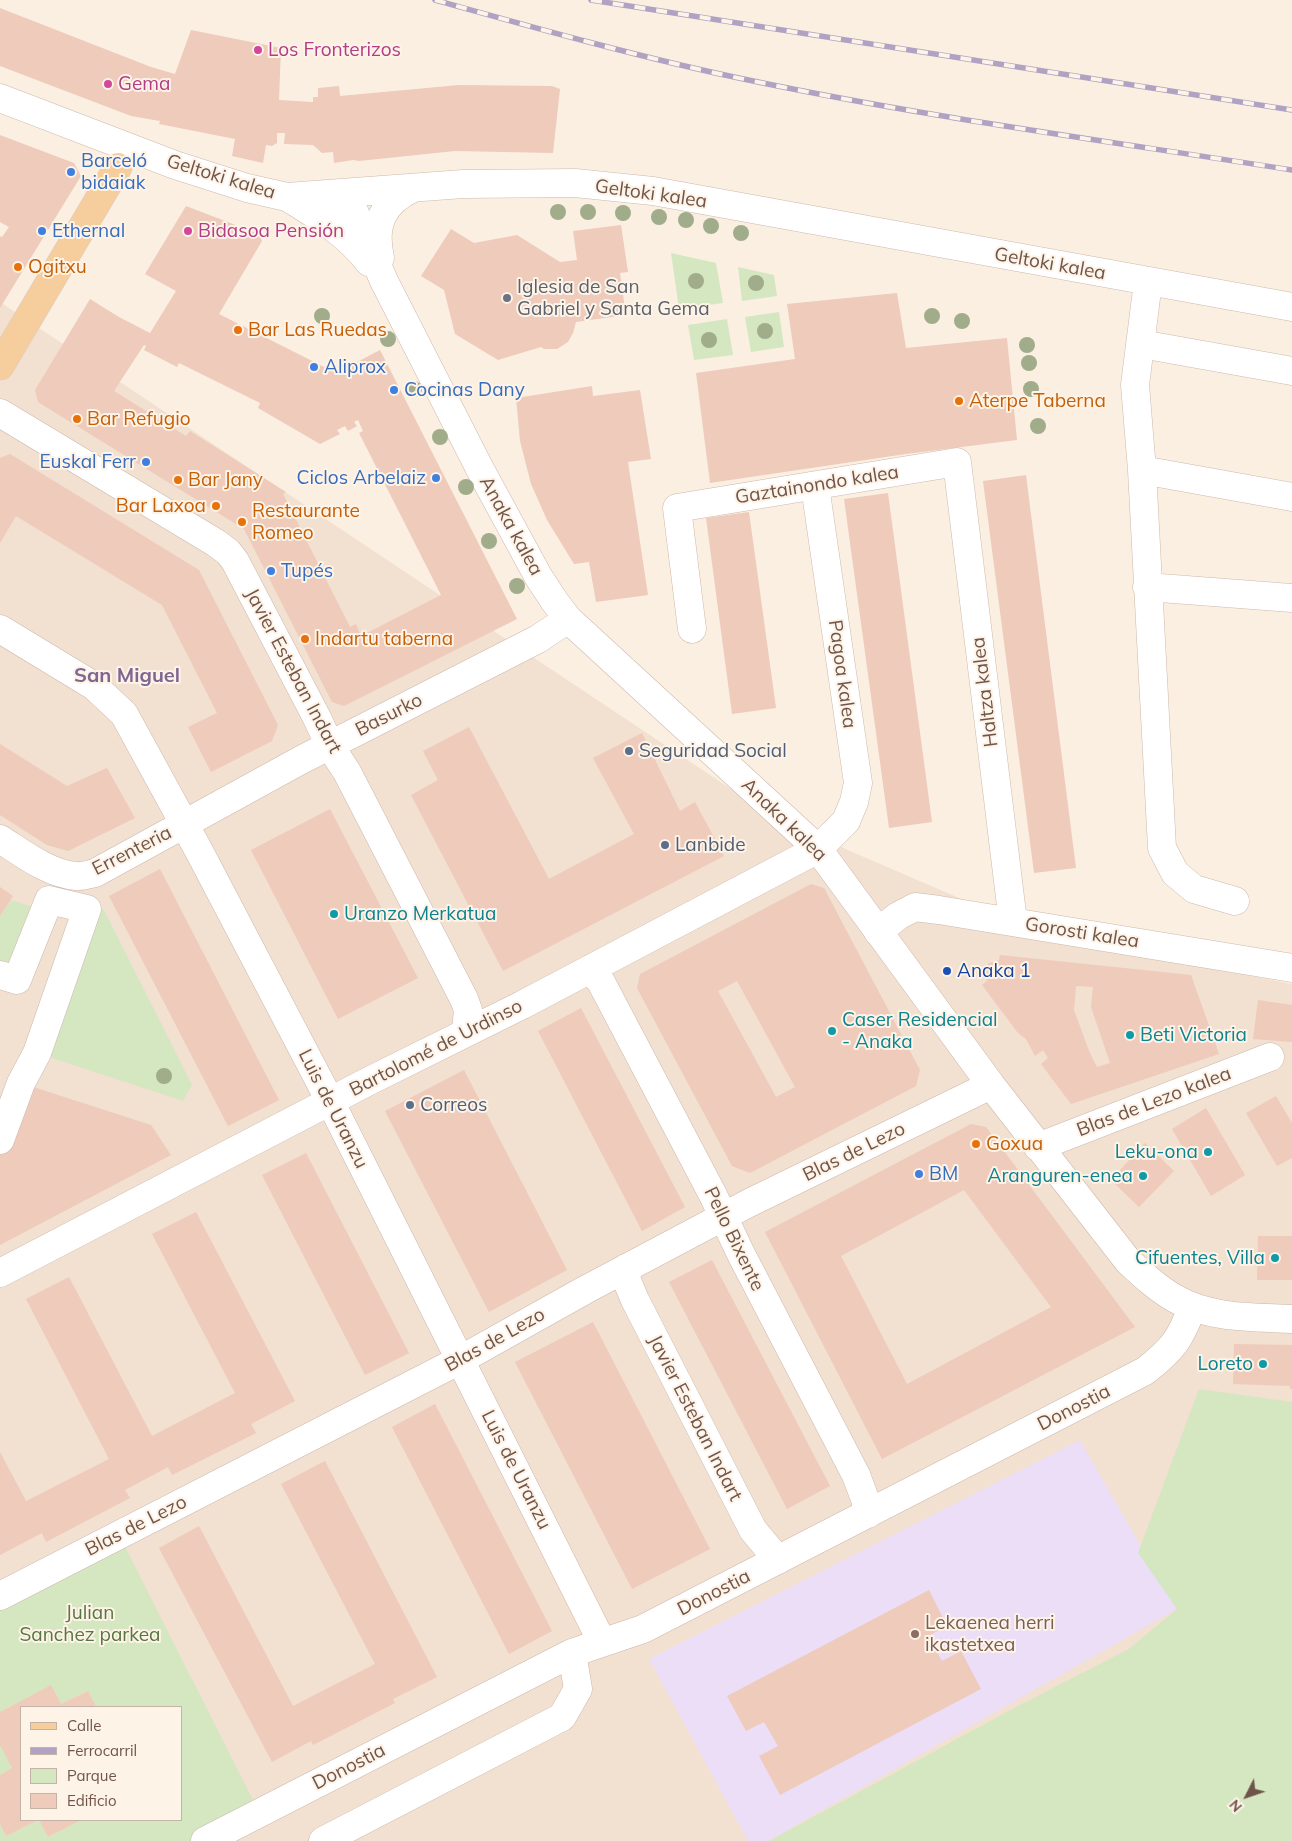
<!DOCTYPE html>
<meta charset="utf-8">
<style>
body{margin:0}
#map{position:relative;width:1292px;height:1841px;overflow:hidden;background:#fbefe1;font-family:Mulish,sans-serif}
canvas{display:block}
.legend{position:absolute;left:20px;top:1706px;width:162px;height:115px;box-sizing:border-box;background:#fef3e7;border:1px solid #c5b3a8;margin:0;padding:6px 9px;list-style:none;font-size:15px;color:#70544a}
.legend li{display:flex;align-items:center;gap:10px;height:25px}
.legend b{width:25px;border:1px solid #c5b3a8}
.north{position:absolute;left:1222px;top:1771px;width:50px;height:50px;-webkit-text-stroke:4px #fef3e7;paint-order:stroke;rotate:229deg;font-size:14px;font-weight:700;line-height:20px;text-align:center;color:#70544a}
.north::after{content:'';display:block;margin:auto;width:18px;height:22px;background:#70544a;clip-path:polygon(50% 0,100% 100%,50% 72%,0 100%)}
</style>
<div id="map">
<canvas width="1292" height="1841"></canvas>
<ul class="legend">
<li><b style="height:6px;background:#f6cd9d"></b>Calle</li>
<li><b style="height:6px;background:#b0a2c2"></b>Ferrocarril</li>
<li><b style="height:14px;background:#d4e7c1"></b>Parque</li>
<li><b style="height:14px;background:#eecbbb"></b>Edificio</li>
</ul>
<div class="north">N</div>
</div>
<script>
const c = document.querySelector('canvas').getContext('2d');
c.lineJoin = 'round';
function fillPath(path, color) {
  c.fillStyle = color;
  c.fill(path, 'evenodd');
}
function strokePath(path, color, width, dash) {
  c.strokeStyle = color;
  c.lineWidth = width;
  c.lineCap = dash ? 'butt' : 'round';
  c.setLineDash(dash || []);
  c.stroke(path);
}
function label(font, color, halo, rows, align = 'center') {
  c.font = font + ' Mulish,sans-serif';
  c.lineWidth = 4;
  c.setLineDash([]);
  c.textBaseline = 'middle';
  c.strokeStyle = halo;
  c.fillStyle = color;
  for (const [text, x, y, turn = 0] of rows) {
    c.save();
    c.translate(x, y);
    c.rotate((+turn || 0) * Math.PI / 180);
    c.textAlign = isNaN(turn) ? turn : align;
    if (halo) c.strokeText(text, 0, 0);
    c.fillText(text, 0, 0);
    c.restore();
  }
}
fillPath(new Path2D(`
 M0,302L776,819L1047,936L1292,984V1841H0ZM21,1707H181V1820H21Z`), '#f2e0d0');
fillPath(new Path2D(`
 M1080,1440L1177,1609L768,1841H748L649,1659Z`), '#ecdef7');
fillPath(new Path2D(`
 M671,253L716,263L723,303L679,309Z
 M738,267L774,275L777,296L742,301Z
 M779,312L784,347L751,352L745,317Z
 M727,319L733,355L694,360L688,325Z
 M11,900L45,911L17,980L0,975V916Z
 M87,909L104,910L192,1085L183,1101L37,1053Z
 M1199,1389L1292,1402V1841H769L1016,1707L1129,1649L1177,1609L1138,1553Z
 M119,1535L259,1812L205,1841H0V1824L6,1836L39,1820L48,1837L81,1820H181V1707H96L87,1691L61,1704L51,1685L0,1712V1596Z
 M0,1745L12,1768L0,1775Z`), '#d4e7c1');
fillPath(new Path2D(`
 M0,8L151,67L175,74L191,30L281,48L279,100L313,102V97H318V88L339,86L340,96L459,85L552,86L560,89L553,153L455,151L359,161L353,160L334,163L333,152L322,153L313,145L284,144L285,133H277V143L272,146L266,145L263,163L232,156L235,139L159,124L160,121L131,116L0,66Z
 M0,135L74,163L81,176L0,308V236L2,237L9,227L0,222Z
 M186,206L259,234L262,241L219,314L336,373L380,350L517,619L344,706L332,702L244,529L38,402L35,390L90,299L119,317L150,333L176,291L145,274ZM144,345L146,346L144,350L177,367L179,363L260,403L258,408L320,444L340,434L337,430L345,426L348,431L357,426L354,422L358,420L363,431L359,433L441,595L361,636L356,624L350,627L283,494L286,492L190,431L186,436L114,391Z
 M621,225L628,272L620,273L626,315L576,322L573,333L568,342L557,349H544L541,347L498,360L455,334L444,290L421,276L451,229L474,243L517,235L560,262L577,260L573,231Z
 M897,293L906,348L1007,338L1017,440L906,454L710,483L696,373L795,359L787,304Z
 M592,386L593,396L640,390L651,459L628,462L648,595L596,602L589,562L574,564L547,520L531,484L520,441L516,398Z
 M10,454L199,570L278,725L272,741L211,772L188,727L217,713L162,605L16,516L0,543V458Z
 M1026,475L1076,868L1034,873L983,481Z
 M888,493L932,822L889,828L844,499Z
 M749,512L776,708L732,714L706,518Z
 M469,727L549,879L634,834L593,758L642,733L680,811L695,802L724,856L503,971L411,795L438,780L423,751Z
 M0,744L67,786L107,768L135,818L68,851L47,845L0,815Z
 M330,809L418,978L338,1019L251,850Z
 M160,869L279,1100L228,1126L109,896Z
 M811,884L824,888L920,1070L916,1086L750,1173L732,1166L637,988L640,974ZM737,981L795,1087L776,1097L718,991Z
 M0,887L13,896L0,916Z
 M1000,955L1191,975L1219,1054L1071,1104L1041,1064L1048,1058L1043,1050L1035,1056L1026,1039L1018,1033L982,985L987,981L984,974L986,967L989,963L999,960ZM1076,986L1093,987L1091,1007L1110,1063L1097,1067L1089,1051L1074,1010Z
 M1258,1000L1292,1005V1042L1253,1039Z
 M581,1008L685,1207L642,1231L538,1031Z
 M464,1070L567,1270L489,1312L385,1111Z
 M21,1083L151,1125L171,1155L0,1245V1140Z
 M1276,1096L1292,1123V1158L1277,1166L1246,1113Z
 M1206,1108L1245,1175L1211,1196L1172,1129Z
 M971,1124L986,1127L1135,1327L882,1459L765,1232ZM964,1190L1051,1307L907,1384L841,1256Z
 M1145,1143L1174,1171L1139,1207L1111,1180Z
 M306,1153L409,1353L365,1375L262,1175Z
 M196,1212L295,1401L251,1424L256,1433L172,1475L168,1467L125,1490L130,1498L46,1542L42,1533L0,1555V1452L26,1501L109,1459L26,1299L69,1277L152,1436L235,1393L152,1234Z
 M1258,1236H1292V1280H1257Z
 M712,1260L830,1486L787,1509L669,1282Z
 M593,1322L710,1549L632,1589L515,1362Z
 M1234,1344L1292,1345V1389H1290V1386L1233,1384Z
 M435,1404L552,1631L509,1654L392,1427Z
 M325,1461L437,1677L393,1699L395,1703L313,1745L311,1741L272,1762L159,1548L199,1526L293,1706L375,1664L281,1484Z
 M929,1590L947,1626L928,1636L942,1661L961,1651L981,1689L780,1795L759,1756L778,1746L764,1722L746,1731L727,1696Z
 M51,1685L61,1704L88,1691L96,1707H21V1820H38L6,1836L0,1824V1775L12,1768L0,1745V1712Z
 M39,1820H81L48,1837Z`), '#eecbbb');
const minor = new Path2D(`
 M0,98L175,165L247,188L287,197L463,184L575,183L653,191L1292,307
 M332,195L344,201L354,211L384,281L481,471L538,576L555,602L568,619L818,849L991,1085L1128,1261C1143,1275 1158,1289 1176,1299C1211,1319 1253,1317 1292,1319
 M287,197C317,215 347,234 369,262
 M380,258C373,226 381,203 413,188
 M1148,282L1135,385L1142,470L1162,848L1175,873L1194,889L1235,901
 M1141,344L1292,371
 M0,413L216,543L228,552L235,561L317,718L330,746L347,772L464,999L468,1010L466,1031
 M1142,470L1292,497
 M1147,587L1292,598
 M0,629L94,686L124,714L199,851L330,1101L602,1642
 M692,629L677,508L957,462L1013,922
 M0,839C22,853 49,874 76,876C82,877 90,874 95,873L301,760L538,639L568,619
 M878,932L898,916L915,907L939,910L1292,968
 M590,969L601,982L713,1195L741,1254L856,1475L865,1499L868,1514
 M0,975L17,980L49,900L87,909L37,1053L21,1083L0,1140
 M1038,1147L1270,1057
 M626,1268L627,1281L635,1300L753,1530L778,1560
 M0,1273L369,1081L522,1005L818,849L846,821L854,802L858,783L815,486
 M0,1596L460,1360L585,1290L749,1203L991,1085
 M205,1841L572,1653L643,1629L1145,1371C1172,1350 1181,1339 1192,1307
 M323,1841L562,1717L578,1689L572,1653`);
const major = new Path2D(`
 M0,366L118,167`);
strokePath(minor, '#cdb8ac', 29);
strokePath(major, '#d7cfcc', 29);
strokePath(minor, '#fff', 28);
strokePath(major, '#f6cd9d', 28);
const rail = new Path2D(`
 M435,0C529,26 624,53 720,74C909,115 1101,140 1292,170
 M591,0L1292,110`);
strokePath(rail, '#b0a2c2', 5.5);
strokePath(rail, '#fef3e7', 4, [11]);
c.fillStyle = '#a0ac8a';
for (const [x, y] of [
 [558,212],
 [588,212],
 [623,213],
 [659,217],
 [686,220],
 [711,226],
 [741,233],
 [696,281],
 [756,283],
 [322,316],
 [932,316],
 [962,321],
 [765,331],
 [388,339],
 [709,340],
 [1027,345],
 [1029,363],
 [414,389],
 [1031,389],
 [1038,426],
 [440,437],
 [466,487],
 [489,541],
 [517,586],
 [164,1076]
]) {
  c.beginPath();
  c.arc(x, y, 8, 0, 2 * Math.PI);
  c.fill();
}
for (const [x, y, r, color] of [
 [258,50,5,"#d1479c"],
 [108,84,5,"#d1479c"],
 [71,172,5,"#3f7fe0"],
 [42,231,5,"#3f7fe0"],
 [188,231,5,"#d1479c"],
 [18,267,5,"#e8710a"],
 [507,298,5,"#6b7280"],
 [238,330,5,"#e8710a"],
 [314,367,5,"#3f7fe0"],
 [394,390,5,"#3f7fe0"],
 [959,401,5,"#e8710a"],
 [77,419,5,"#e8710a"],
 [146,462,5,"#3f7fe0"],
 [436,478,5,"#3f7fe0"],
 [178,480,5,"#e8710a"],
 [216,506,5,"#e8710a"],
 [242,522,5,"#e8710a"],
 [271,571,5,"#3f7fe0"],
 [305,639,5,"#e8710a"],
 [629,751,5,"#5c6f8a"],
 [665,845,5,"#5c6f8a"],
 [334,914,5,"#0f9aa8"],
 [947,971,5,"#1a4fb4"],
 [832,1031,5,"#0f9aa8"],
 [1130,1035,5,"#0f9aa8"],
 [410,1105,5,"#5c6f8a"],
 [976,1144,5,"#e8710a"],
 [1208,1152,5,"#0f9aa8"],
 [919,1174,5,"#3f7fe0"],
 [1143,1176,5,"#0f9aa8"],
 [1275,1258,5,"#0f9aa8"],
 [1263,1364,5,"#0f9aa8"],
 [915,1634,5,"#8d6e63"]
]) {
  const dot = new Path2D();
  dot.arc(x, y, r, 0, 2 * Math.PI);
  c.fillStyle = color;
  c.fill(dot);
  strokePath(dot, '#fef3e7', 2);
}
label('19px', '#b23c85', '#fef3e7', [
 ["Los Fronterizos",268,50],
 ["Gema",118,84],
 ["Bidasoa Pensión",198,231]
], 'left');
label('19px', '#366cbe', '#fef3e7', [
 ["Barceló",81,161],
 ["bidaiak",81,183],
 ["Ethernal",52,231],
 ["Aliprox",324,367],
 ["Cocinas Dany",404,390],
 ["Euskal Ferr",136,462,"right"],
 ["Ciclos Arbelaiz",426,478,"right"],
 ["Tupés",281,571],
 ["BM",929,1174]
], 'left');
label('19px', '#70544a', '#fef3e7', [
 ["Geltoki kalea",221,177,17],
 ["Geltoki kalea",651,194,8],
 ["Geltoki kalea",1050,264,10],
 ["Gaztainondo kalea",817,485,-9],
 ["Anaka kalea",511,526,61],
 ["Javier Esteban Indart",293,671,62],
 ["Pagoa kalea",842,674,82],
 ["Haltza kalea",985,692,-97],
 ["Basurko",389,715,-27],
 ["Anaka kalea",784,820,44],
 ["Errenteria",132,851,-27],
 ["Gorosti kalea",1082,933,9],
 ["Bartolomé de Urdinso",436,1048,-27],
 ["Blas de Lezo kalea",1154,1102,-21],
 ["Luis de Uranzu",333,1109,63],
 ["Blas de Lezo",854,1152,-26],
 ["Pello Bixente",734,1239,64],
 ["Blas de Lezo",495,1340,-29],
 ["Donostia",1074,1408,-27],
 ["Javier Esteban Indart",695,1418,63],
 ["Luis de Uranzu",516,1470,63],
 ["Blas de Lezo",136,1526,-27],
 ["Donostia",714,1593,-27],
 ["Donostia",349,1767,-27]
]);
label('19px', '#c56008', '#fef3e7', [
 ["Ogitxu",28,267],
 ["Bar Las Ruedas",248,330],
 ["Aterpe Taberna",969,401],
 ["Bar Refugio",87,419],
 ["Bar Jany",188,480],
 ["Bar Laxoa",206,506,"right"],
 ["Restaurante",252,511],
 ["Romeo",252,533],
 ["Indartu taberna",315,639],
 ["Goxua",986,1144]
], 'left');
label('19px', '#5b616d', '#fef3e7', [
 ["Iglesia de San",517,287],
 ["Gabriel y Santa Gema",517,309]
], 'left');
label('19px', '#4e5e75', '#fef3e7', [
 ["Seguridad Social",639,751],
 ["Lanbide",675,845],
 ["Correos",420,1105]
], 'left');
label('19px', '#0d838f', '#fef3e7', [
 ["Uranzo Merkatua",344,914,"left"],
 ["Caser Residencial",842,1020,"left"],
 ["- Anaka",842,1042,"left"],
 ["Beti Victoria",1140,1035,"left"],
 ["Leku-ona",1198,1152],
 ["Aranguren-enea",1133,1176],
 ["Cifuentes, Villa",1265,1258],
 ["Loreto",1253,1364]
], 'right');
label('19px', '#164399', '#fef3e7', [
 ["Anaka 1",957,971]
], 'left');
label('19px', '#567642', '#fef3e7', [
 ["Julian",90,1613],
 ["Sanchez parkea",90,1635]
]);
label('19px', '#785e54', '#fef3e7', [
 ["Lekaenea herri",925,1623],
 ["ikastetxea",925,1645]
], 'left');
label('bold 20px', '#806693', '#fef3e7', [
 ["San Miguel",127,676]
]);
</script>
